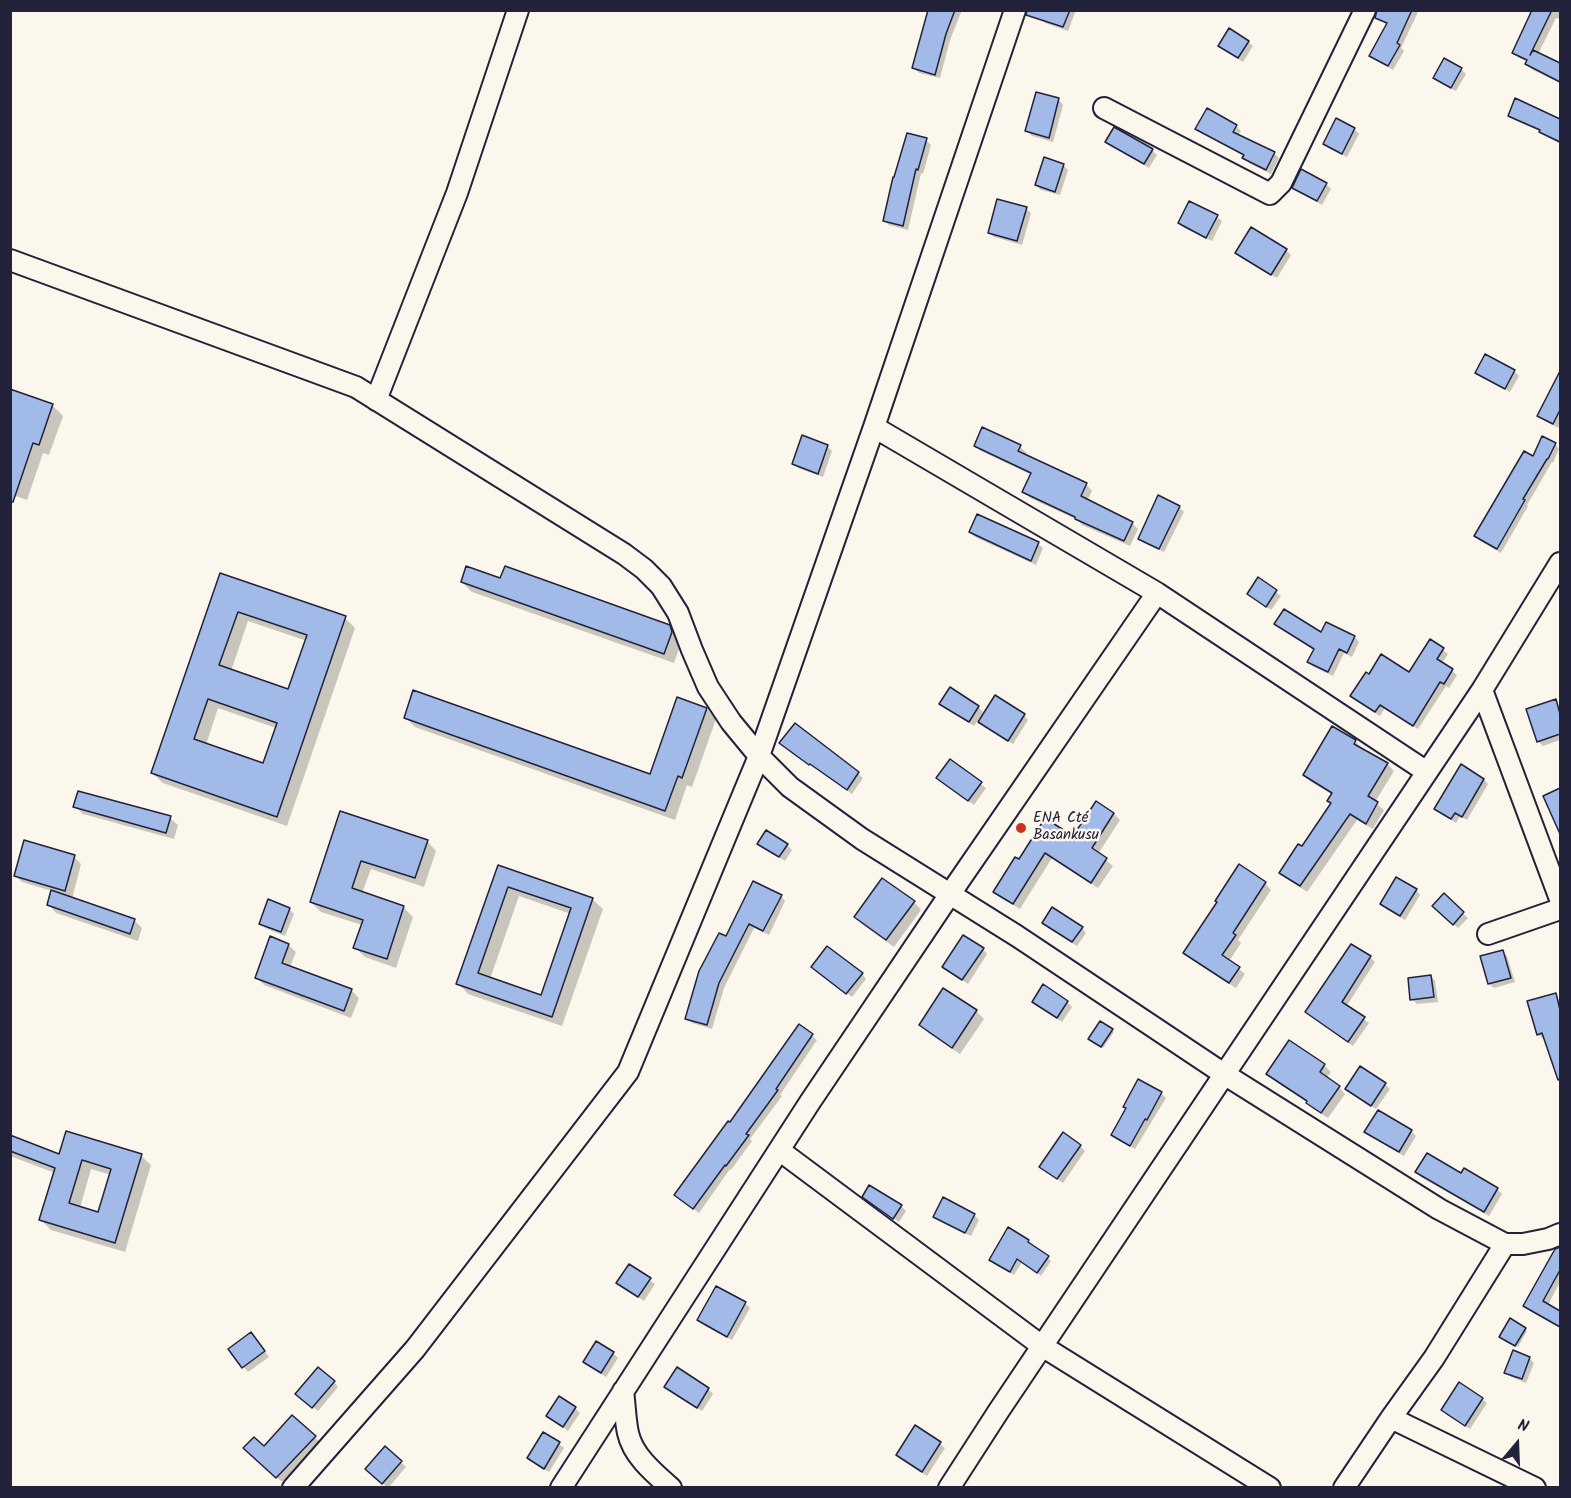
<!DOCTYPE html>
<meta charset="utf-8">
<style>
body{margin:0}
#map{position:relative;width:1571px;height:1498px;overflow:hidden;background:#fbf7ec;font-family:Kalam,sans-serif}
canvas{display:block}
.frame{position:absolute;inset:0;border:12px solid #22223b;pointer-events:none}
.north{position:absolute;left:1487px;top:1414px;width:60px;height:60px;-webkit-text-stroke:4px #fbf7ec;paint-order:stroke;rotate:19deg;font-size:16px;font-weight:700;line-height:24px;text-align:center;color:#22223b}
.north::after{content:'';display:block;margin:auto;width:21px;height:27px;background:#22223b;clip-path:polygon(50% 0,100% 100%,50% 72%,0 100%)}
</style>
<div id="map">
<canvas width="1571" height="1498"></canvas>
<div class="frame"></div>
<div class="north">N</div>
</div>
<script>
const c = document.querySelector('canvas').getContext('2d');
c.lineJoin = 'round';
function fillPath(path, color) {
  c.fillStyle = color;
  c.fill(path, 'evenodd');
}
function strokePath(path, color, width, dash) {
  c.strokeStyle = color;
  c.lineWidth = width;
  c.lineCap = dash ? 'butt' : 'round';
  c.setLineDash(dash || []);
  c.stroke(path);
}
function label(font, color, halo, rows, align = 'center') {
  c.font = font + ' Kalam,sans-serif';
  c.lineWidth = 5;
  c.setLineDash([]);
  c.textBaseline = 'middle';
  c.strokeStyle = halo;
  c.fillStyle = color;
  for (const [text, x, y, turn = 0] of rows) {
    c.save();
    c.translate(x, y);
    c.rotate((+turn || 0) * Math.PI / 180);
    c.textAlign = isNaN(turn) ? turn : align;
    if (halo) c.strokeText(text, 0, 0);
    c.fillText(text, 0, 0);
    c.restore();
  }
}
fillPath(new Path2D(`
 M928,10H962L950,40L940,78L919,73L914,68Z
 M1043,10H1076L1068,31L1045,23L1040,18Z
 M1383,10H1419L1401,48L1404,51L1393,70L1376,60L1371,55L1388,25L1380,19Z
 M1530,10H1560V19L1556,18L1538,54L1560,65V83L1533,70L1527,64L1528,62L1519,58L1513,52L1534,11Z
 M1248,42L1253,46L1243,62L1225,50L1220,46Z
 M1461,69L1466,74L1456,91L1440,82L1435,77Z
 M1059,100L1063,105L1053,142L1032,136L1027,131Z
 M1550,115L1560,120V144L1546,136L1542,132L1514,120L1509,116Z
 M1337,120L1354,129L1359,134L1347,157L1330,149L1325,144Z
 M1236,126L1241,131L1238,136L1274,153L1279,158L1271,174L1249,163L1244,158L1245,156L1202,133L1197,128Z
 M926,140L931,145L923,174L921,173L908,230L889,225L884,221Z
 M1107,142L1152,150L1157,155L1149,168L1112,146Z
 M1063,165L1068,170L1060,195L1041,190L1036,185Z
 M1326,184L1331,189L1322,205L1299,192L1294,187Z
 M1026,209L1031,213L1022,245L994,237L989,233Z
 M1217,217L1222,221L1212,241L1184,228L1180,223Z
 M1252,229L1286,250L1291,255L1277,278L1242,258L1237,253Z
 M1514,371L1519,376L1510,392L1482,377L1477,373Z
 M10,391L52,405L63,416L49,455L43,453L27,500L10,494Z
 M1551,392L1560,397V424L1558,428L1544,420L1539,415Z
 M983,429L1020,447L1027,453L1025,456L1086,484L1092,491L1087,501L1132,523L1138,529L1130,546L1082,525L1078,520L1030,498L1024,492L1032,475L981,451L975,445Z
 M1555,444L1559,449L1553,463L1552,462L1527,505L1528,506L1501,553L1480,541L1476,536L1533,458Z
 M827,446L832,451L823,477L798,468L793,463Z
 M1179,507L1184,512L1164,552L1144,543L1140,538Z
 M970,532L1038,544L1043,548L1036,565L975,537Z
 M221,575L345,618L355,628L287,826L163,783L152,773ZM248,621L307,641L289,691L231,671ZM218,708L276,728L264,765L206,745Z
 M1259,579L1281,596L1271,610L1249,594Z
 M501,580L669,626L679,636L681,643L674,663L472,592L462,582Z
 M1281,628L1322,634L1355,637L1359,642L1352,657L1344,653L1333,676L1314,667L1309,662L1315,650Z
 M1430,641L1448,654L1442,663L1457,675L1449,688L1446,686L1418,729L1385,708L1380,716L1357,701L1352,696L1369,676L1409,674Z
 M1555,701L1560,707V740L1543,746L1538,741Z
 M941,704L978,707L983,712L974,726L946,709Z
 M707,709L716,719L692,787L687,785L675,820L415,727L405,717L651,776Z
 M1024,715L1028,720L1013,744L985,727L980,722Z
 M795,725L863,778L852,794L786,748Z
 M1355,741L1362,748L1361,749L1387,764L1394,771L1375,802L1384,810L1373,829L1357,820L1307,892L1288,879L1281,872L1302,849L1332,804L1333,795L1311,782L1304,775Z
 M951,761L986,788L974,805L943,782Z
 M1484,780L1488,784L1467,820L1460,816L1456,823L1441,813L1436,809Z
 M1096,803L1114,814L1120,820L1098,854L1113,866L1098,888L1052,858L1020,909L1001,898L995,892L1020,861L1074,838Z
 M75,807L170,818L178,825L174,839L83,814Z
 M341,812L427,841L436,851L424,887L371,869L362,893L403,907L413,917L396,968L365,957L355,947L362,925L321,912L311,902Z
 M759,844L787,845L792,850L785,861L764,848Z
 M74,857L81,864L72,899L134,920L142,928L138,941L56,913L49,905L52,891L22,882L15,875Z
 M499,867L592,899L603,909L562,1026L468,994L458,983ZM519,896L571,914L542,997L490,979Z
 M1265,883L1271,890L1238,940L1241,943L1229,961L1245,974L1236,988L1191,959L1185,953Z
 M1416,890L1420,895L1405,920L1386,909L1382,904Z
 M781,896L785,901L769,935L754,928L724,988L712,1029L692,1023L687,1018L726,938Z
 M1444,896L1468,918L1458,928L1434,906Z
 M914,902L921,910L894,947L863,925L856,917Z
 M289,909L294,914L285,936L265,928L261,924Z
 M1044,923L1082,928L1086,933L1077,946L1048,928Z
 M288,945L296,952L290,967L351,990L359,998L351,1018L264,985L256,977Z
 M983,949L987,954L968,984L944,967Z
 M1502,951L1507,956L1515,982L1494,988L1489,984Z
 M1370,957L1375,962L1346,1007L1369,1023L1353,1046L1312,1017Z
 M818,971L862,974L866,979L852,997Z
 M1431,976L1435,981L1438,1002L1417,1004L1412,999Z
 M1555,995L1560,1001V1083L1545,1038L1543,1039L1538,1034Z
 M1034,1001L1067,1002L1072,1007L1062,1022L1038,1006Z
 M976,1011L984,1019L960,1054L928,1033L921,1025Z
 M799,1026L817,1040L780,1095L782,1096L750,1139L752,1141L731,1170L730,1169L699,1213L681,1200L730,1124Z
 M1112,1030L1114,1032L1103,1048L1092,1041Z
 M1324,1065L1331,1072L1326,1079L1339,1087L1345,1094L1328,1118L1314,1109L1307,1102L1275,1081L1268,1074Z
 M1385,1084L1390,1089L1376,1109L1352,1094L1347,1089Z
 M1161,1093L1166,1098L1135,1149L1118,1140L1113,1135L1127,1109L1125,1107Z
 M1366,1131H1411L1416,1136L1404,1156L1371,1136Z
 M10,1137L60,1156H141L151,1165L125,1252L51,1230L41,1220L55,1173L10,1156ZM91,1169L111,1175L99,1214L80,1208Z
 M1080,1146L1085,1151L1063,1183L1046,1171Z
 M1465,1170L1497,1189L1502,1194L1489,1216L1421,1177L1417,1172L1461,1175Z
 M868,1201L901,1206L906,1211L899,1222Z
 M974,1215L979,1220L971,1236L940,1221L935,1216Z
 M1028,1241L1051,1261L1041,1276L1022,1262L1014,1275L994,1264L990,1260Z
 M1551,1259L1560,1264V1282L1548,1305L1560,1312V1328L1530,1311L1525,1306Z
 M629,1266L655,1284L644,1301L623,1287Z
 M745,1303L750,1308L732,1340L703,1325L699,1320Z
 M1525,1329L1527,1331L1518,1347L1503,1339Z
 M256,1339L269,1357L248,1372L230,1350Z
 M613,1353L618,1358L606,1377L590,1367L585,1362Z
 M1529,1358L1534,1363L1526,1383L1511,1377L1506,1372Z
 M334,1382L338,1387L318,1411L302,1398Z
 M666,1387L708,1389L713,1394L702,1411L671,1391Z
 M1482,1399L1487,1403L1470,1429L1447,1415L1443,1410Z
 M575,1408L580,1413L568,1431L548,1416Z
 M292,1417L320,1442L282,1482L245,1448H264Z
 M544,1434L559,1444L564,1448L549,1472L534,1463L529,1458Z
 M940,1444L945,1448L927,1476L902,1460L898,1455Z
 M385,1448L406,1467L388,1488L372,1474Z`), '#0003');
const building = new Path2D(`
 M928,10H955L946,34L935,75L912,68Z
 M1027,10H1070L1063,27L1026,15Z
 M1377,10H1412L1397,43L1400,45L1388,66L1369,56L1387,23L1375,18Z
 M1532,10H1552L1530,55L1533,50L1560,63V82L1525,64L1527,60L1512,53Z
 M1229,28L1249,41L1238,58L1218,46Z
 M1444,58L1462,68L1451,88L1433,78Z
 M1036,92L1059,98L1049,138L1025,131Z
 M1515,98L1560,119V142L1539,132L1540,130L1508,116Z
 M1207,108L1237,125L1233,132L1275,152L1266,170L1242,158L1244,155L1195,129Z
 M1336,118L1355,128L1342,154L1323,144Z
 M1114,127L1153,149L1144,164L1105,142Z
 M907,133L927,138L918,170L916,169L903,226L883,221L893,177H894Z
 M1044,157L1064,164L1055,192L1035,185Z
 M1301,169L1327,183L1317,201L1292,188Z
 M997,199L1027,207L1017,241L988,233Z
 M1189,201L1218,215L1206,238L1178,223Z
 M1251,227L1287,249L1271,275L1235,253Z
 M1485,354L1515,370L1505,389L1475,373Z
 M1560,371V410L1553,424L1537,416Z
 M10,389L53,404L39,445L33,443L13,502L10,501Z
 M982,427L1021,445L1018,451L1087,483L1081,496L1133,522L1124,541L1075,519V517L1022,492L1031,473L974,446Z
 M802,435L828,445L818,474L792,464Z
 M1542,436L1556,443L1548,459H1547L1523,499L1525,500L1497,549L1474,536L1524,451L1533,456Z
 M1158,495L1180,506L1159,549L1138,539Z
 M977,514L1039,542L1031,561L969,532Z
 M466,566L500,578L505,566L670,625L672,632L664,654L461,582Z
 M220,573L346,616L277,817L151,773ZM238,612L307,635L288,689L219,665ZM208,699L277,723L263,763L194,739Z
 M1258,577L1277,590L1266,607L1247,594Z
 M1284,609L1321,632L1326,622L1355,636L1347,653L1339,649L1328,672L1307,662L1314,649L1274,624Z
 M1430,639L1444,648L1437,659L1453,669L1444,684L1440,682L1413,726L1380,705L1375,712L1350,696L1366,672L1369,674L1381,654L1409,672Z
 M950,687L979,706L969,722L939,704Z
 M413,690L650,774L677,697L707,708L682,778L678,776L665,811L404,718Z
 M995,695L1025,714L1008,741L978,722Z
 M1556,699L1560,714V734L1537,742L1526,709Z
 M795,723L859,772L847,790L810,764L809,765L779,743Z
 M1332,726L1356,740L1354,744L1388,763L1368,796L1378,802L1366,824L1350,814L1300,886L1279,873L1298,844L1302,846L1331,803L1327,801L1332,793L1303,775Z
 M950,759L982,782L968,801L936,778Z
 M1461,764L1484,779L1462,817L1455,813L1451,819L1434,809Z
 M1560,788V834L1543,796Z
 M78,791L171,816L166,833L73,807Z
 M1096,801L1114,813L1092,848L1107,858L1091,883L1045,853L1013,904L993,892L1015,857L1019,859L1045,818L1073,836Z
 M340,811L428,840L415,878L361,861L352,888L404,906L387,959L353,948L363,920L310,902Z
 M766,830L788,844L779,857L757,844Z
 M24,840L75,855L65,891L14,876Z
 M1239,864L1266,882L1233,933L1236,935L1222,955L1240,967L1229,983L1183,953L1217,902L1215,901Z
 M498,865L593,898L552,1017L456,984ZM508,887L571,908L541,995L478,973Z
 M1396,877L1417,889L1400,916L1380,904Z
 M882,878L915,901L886,940L854,917Z
 M753,881L782,895L763,931L749,924L719,983L707,1025L685,1019L699,971L719,933L726,936Z
 M51,890L135,919L130,934L47,905Z
 M1444,893L1464,912L1453,925L1432,906Z
 M268,899L290,908L281,932L259,924Z
 M1052,907L1083,927L1072,942L1042,923Z
 M963,935L984,948L962,980L942,967Z
 M270,936L289,944L282,963L352,989L344,1011L255,978Z
 M1351,944L1371,956L1342,1002L1365,1017L1348,1042L1305,1012Z
 M827,946L863,973L846,994L811,967Z
 M1503,950L1511,978L1488,984L1480,956Z
 M1431,975L1434,997L1410,1000L1408,978Z
 M1043,984L1068,1001L1057,1018L1032,1002Z
 M943,988L977,1010L952,1048L919,1025Z
 M1556,993L1560,1010V1079L1558,1080L1542,1033L1537,1035L1527,1001Z
 M1100,1021L1113,1029L1101,1047L1088,1039Z
 M799,1024L813,1034L776,1089L778,1090L746,1134L749,1135L726,1166L725,1165L693,1209L674,1195L728,1121L730,1122Z
 M1289,1040L1325,1064L1320,1072L1340,1086L1321,1113L1306,1103L1307,1101L1266,1074Z
 M1360,1066L1386,1083L1371,1106L1345,1089Z
 M1138,1079L1162,1092L1147,1120L1145,1119L1130,1146L1111,1135L1126,1108L1123,1107Z
 M1378,1110L1412,1130L1399,1152L1364,1132Z
 M66,1131L142,1154L115,1243L39,1220L55,1168L10,1151V1135L59,1154ZM82,1160L111,1169L98,1212L69,1203Z
 M1063,1132L1081,1145L1057,1179L1039,1167Z
 M1427,1153L1461,1173L1464,1168L1498,1188L1484,1212L1415,1172Z
 M869,1185L902,1205L893,1219L862,1197Z
 M943,1197L975,1214L965,1233L933,1217Z
 M1008,1227L1029,1240L1028,1242L1049,1256L1037,1273L1017,1259L1010,1272L989,1260Z
 M1560,1247V1270L1543,1301L1560,1311V1327L1523,1306L1555,1249Z
 M629,1264L651,1278L638,1297L616,1283Z
 M716,1286L746,1302L727,1337L697,1320Z
 M1510,1318L1526,1328L1515,1346L1499,1337Z
 M251,1332L265,1351L242,1368L228,1349Z
 M596,1341L614,1352L601,1373L583,1362Z
 M1513,1350L1530,1357L1522,1379L1504,1373Z
 M318,1367L335,1381L312,1408L295,1394Z
 M677,1367L709,1388L697,1408L664,1387Z
 M1459,1382L1483,1398L1465,1426L1441,1410Z
 M559,1396L576,1407L563,1427L546,1416Z
 M292,1415L316,1436L276,1478L243,1448L254,1437L264,1446Z
 M915,1425L941,1442L922,1472L896,1455Z
 M543,1432L560,1442L544,1469L527,1458Z
 M385,1446L402,1461L382,1484L365,1469Z`);
fillPath(building, '#a1bae7');
strokePath(building, '#22223b', 1.5);
const minor = new Path2D(`
 M1104,108L1270,194L1281,183L1365,10
 M10,260L356,387L624,554L644,569L661,586L678,613L692,650L708,687L731,722L759,756L790,787L862,839L1017,936L1224,1074L1439,1209L1505,1244H1523L1548,1239L1560,1234
 M376,400L457,193L518,10
 M874,427L1157,593
 M1482,690L1560,899
 M1488,934L1560,909
 M779,1150L1042,1346L1270,1488
 M623,1391C625,1405 625,1419 628,1433C633,1456 654,1473 671,1488
 M1391,1418L1535,1488
 M293,1488L415,1349L628,1072L759,756L874,427L1015,10
 M561,1488L810,1102L950,894L1157,593L1427,772
 M949,1488L998,1412L1482,690L1560,563
 M1344,1488L1391,1418L1434,1358L1505,1244`);
strokePath(minor, '#22223b', 24);
strokePath(minor, '#fbf7ec', 20);
for (const [x, y, r, color] of [
 [1021,828,6,"#c8321e"]
]) {
  const dot = new Path2D();
  dot.arc(x, y, r, 0, 2 * Math.PI);
  c.fillStyle = color;
  c.fill(dot);
  strokePath(dot, '#fbf7ec', 2);
}
label('15px', '#22223b', '#fbf7ec', [
 ["ENA Cté",1033,819],
 ["Basankusu",1033,836]
], 'left');
</script>
